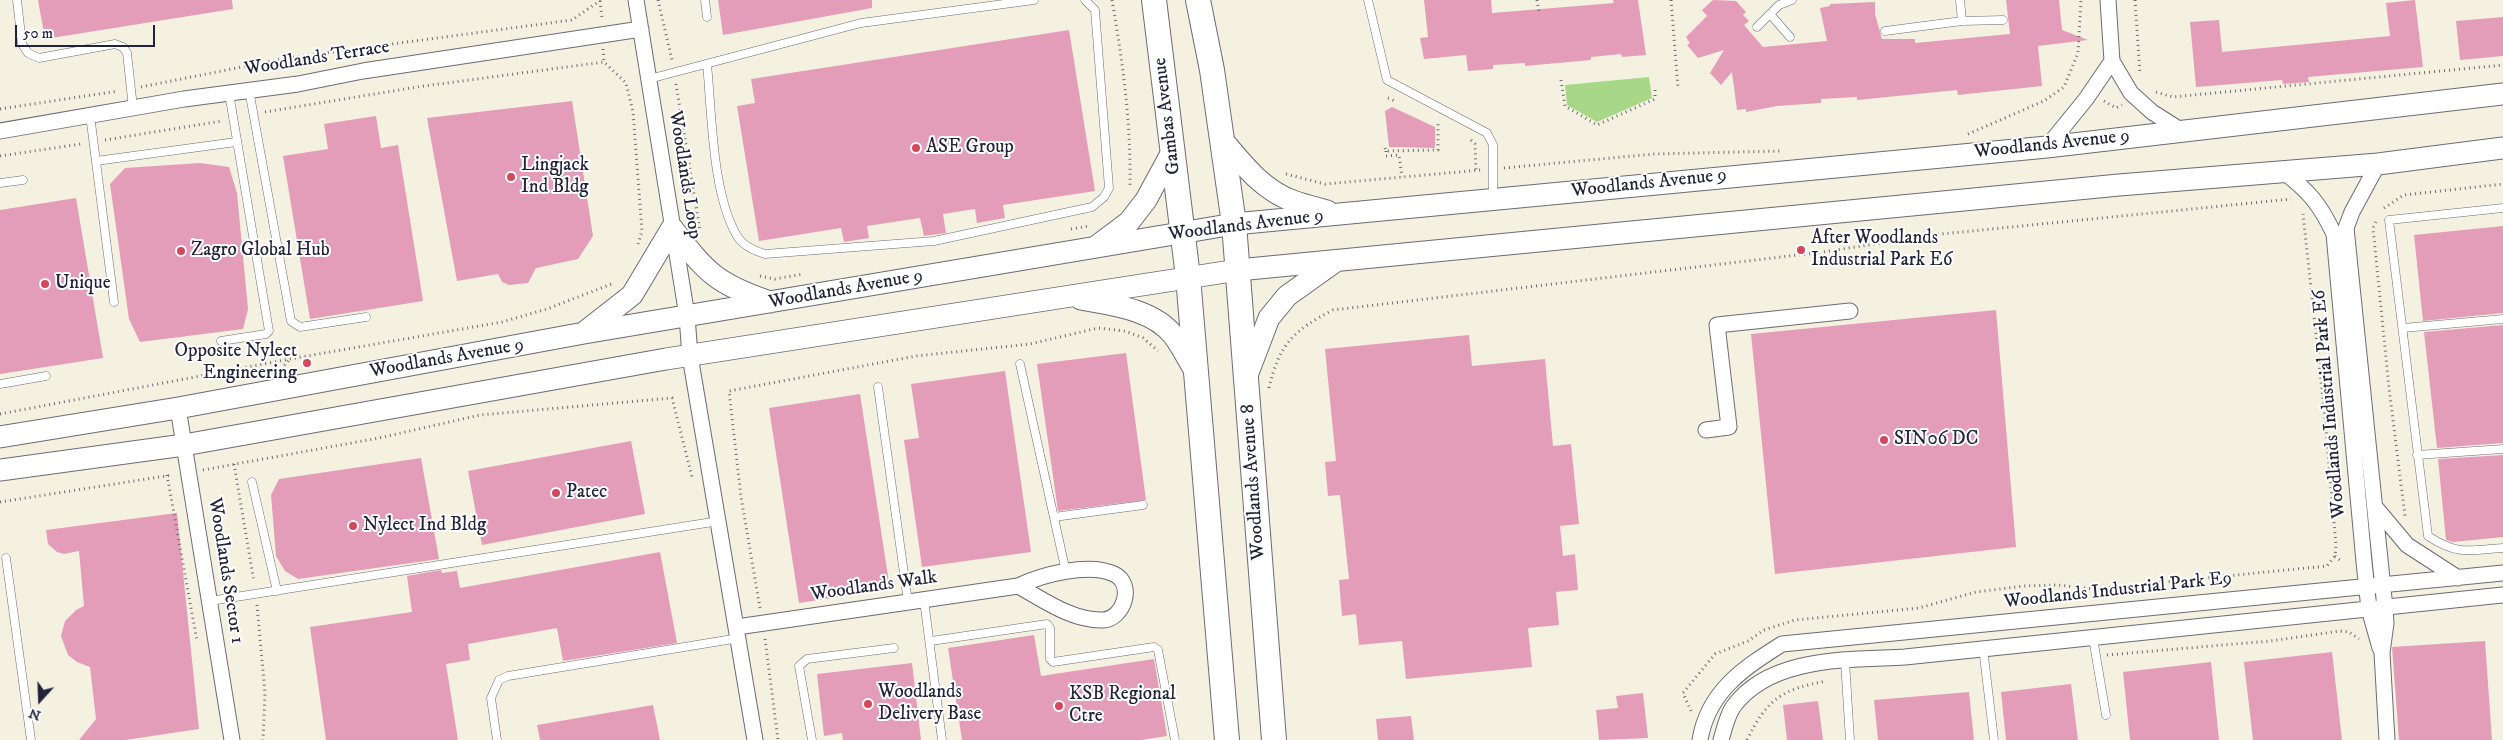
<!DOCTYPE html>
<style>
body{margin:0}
#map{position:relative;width:2503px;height:740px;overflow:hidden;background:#f5f1e1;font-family:"IM FELL DW Pica",serif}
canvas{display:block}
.north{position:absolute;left:15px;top:675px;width:50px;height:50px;-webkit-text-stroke:4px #fff;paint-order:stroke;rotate:200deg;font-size:14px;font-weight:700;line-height:20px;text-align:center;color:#22223b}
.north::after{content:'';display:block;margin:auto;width:18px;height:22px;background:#22223b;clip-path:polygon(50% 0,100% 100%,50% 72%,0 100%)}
.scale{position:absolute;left:15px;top:25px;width:140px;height:22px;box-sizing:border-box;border:2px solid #22223b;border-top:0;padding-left:6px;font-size:15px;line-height:18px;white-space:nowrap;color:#22223b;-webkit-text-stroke:4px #fff;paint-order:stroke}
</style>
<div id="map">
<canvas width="2503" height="740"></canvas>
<div class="north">N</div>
<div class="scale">50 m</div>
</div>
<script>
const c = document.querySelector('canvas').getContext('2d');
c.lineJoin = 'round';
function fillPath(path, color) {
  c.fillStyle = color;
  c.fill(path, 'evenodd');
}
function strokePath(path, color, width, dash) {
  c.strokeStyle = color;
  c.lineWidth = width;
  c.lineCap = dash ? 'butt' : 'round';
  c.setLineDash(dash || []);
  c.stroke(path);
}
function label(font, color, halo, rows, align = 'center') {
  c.font = font + ' "IM FELL DW Pica",serif';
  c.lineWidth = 4;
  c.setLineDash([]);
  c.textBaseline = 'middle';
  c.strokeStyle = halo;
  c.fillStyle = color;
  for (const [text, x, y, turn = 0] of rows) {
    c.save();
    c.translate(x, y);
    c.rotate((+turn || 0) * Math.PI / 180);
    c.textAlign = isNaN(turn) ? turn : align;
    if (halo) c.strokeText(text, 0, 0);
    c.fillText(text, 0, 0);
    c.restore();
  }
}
fillPath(new Path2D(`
 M1649,77L1652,98L1597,122L1567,105L1565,85Z`), '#a6d887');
fillPath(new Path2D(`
 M38,0H232L233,9L45,39Z
 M718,0H872V8L723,35Z
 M1424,0H1491L1492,13L1614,3L1613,0H1638L1646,55L1622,57L1621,54L1591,57V60L1525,66V63L1493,65V69L1468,71L1466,55L1424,59L1420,38L1428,37Z
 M1713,0L1736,1L1746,12L1743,15L1749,21L1744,25L1763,47L1827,41L1820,8L1830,6V4L1875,2V14L1882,39H1915V43L2010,34L2006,0H2059L2062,30L2088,40L2038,46L2042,86L1958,95L1957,90L1857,100V97L1821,99V103L1777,106L1746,112V109L1737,110L1732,72L1721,85L1710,73L1724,50L1698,58L1687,45L1690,43L1686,37L1707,16L1702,10Z
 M2415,0L2423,67L2308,77L2309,82L2283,84L2282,80L2196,87L2190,22L2219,20L2222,52L2390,36L2386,3Z
 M2503,17V56L2460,60L2456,21Z
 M1069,30L1095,191L1003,205L1005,218L977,223L975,209L943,214L946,233L924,236L920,218L867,226L869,238L844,242L841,228L759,241L737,106L755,103L751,79Z
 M572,101L593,236L578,259L536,268L528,283L509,285L502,282L498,274L457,281L427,118Z
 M1392,107L1435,127V148L1389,147L1385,111Z
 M376,116L381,148L398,145L423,301L310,319L283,156L328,149L324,124Z
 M200,163L229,167L237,193L248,309L243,329L140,342L129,319L110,184L125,168Z
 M76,198L103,358L0,374V210Z
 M2503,226V313L2423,321L2414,235Z
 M1996,310L2016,547L1775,574L1751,334Z
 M2503,325V443L2437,448L2424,332Z
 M1469,335L1472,366L1545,359L1553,446L1571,444L1579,524L1560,526L1563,556L1575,554L1578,590L1556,592L1559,625L1528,628L1532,667L1406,679L1402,641L1359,645L1356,614L1342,616L1339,580L1349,579L1340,495L1328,496L1325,462L1336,461L1325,349Z
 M1126,353L1146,500L1058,511L1037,364Z
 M1005,371L1031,552L922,567L904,440L919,438L911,384Z
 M860,394L890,589L799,603L769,408Z
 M631,441L645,514L482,545L468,471Z
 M2503,455V537L2453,542L2446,540L2438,459Z
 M421,458L439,559L298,579L285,571L276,556L271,495L279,479Z
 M177,513L199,729L125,740H79L96,719L90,667L77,662L68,655L61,636L65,621L76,610L84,606L79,551L64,554L57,552L48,544L46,530Z
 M660,552L677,643L563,661L557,628L468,644L470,660L446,664L458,740H326L310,627L412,612L407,576L441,570L442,573L457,571L460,588Z
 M1034,635L1041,676L1154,659L1167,736L1141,740H962L948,648Z
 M2485,641L2492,740H2399L2392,647Z
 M2332,652L2342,740H2253L2244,662Z
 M2211,662L2219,740H2130L2123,672Z
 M912,663L921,740H843L842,733L824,736L817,674Z
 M2071,684L2078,740H2006L2001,692Z
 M1969,692L1974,740H1878L1874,700Z
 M1643,693L1648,738L1599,740L1596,710L1618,708L1616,696Z
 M1818,701L1823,740H1787L1783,705Z
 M653,705L660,740H540L537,725Z
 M1411,716L1414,740H1378L1376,719Z`), '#e49db8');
const lane = new Path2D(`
 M17,0L22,44L28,53L39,58L115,44L123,47L127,53L133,108
 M705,0L707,17
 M1368,0L1387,80L1487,133L1493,145V199
 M1960,0L1962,21
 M1770,14L1790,37
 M1757,27L1779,5L1792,0
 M1885,31L1962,21L2003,20
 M707,64C712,115 712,193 737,236C743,246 755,251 765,254L934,241L1092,207L1104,197L1109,188L1095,10L1085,0
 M649,79L861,23L1034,0
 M249,90L291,321L300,327L366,317
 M90,115L114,302
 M96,161L236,142
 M0,183L23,180
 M2503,208L2389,220L2428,536C2458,556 2470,550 2503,548
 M2403,328L2503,319
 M221,341L266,334L269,331L229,93
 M1020,364L1066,572
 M0,384L46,376
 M878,387L908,602
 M2417,455L2503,449
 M252,482L277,591
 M1054,517L1143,505
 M6,558L31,740
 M924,600L942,740
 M210,601L719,521
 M2093,638L2106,715
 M931,641L1047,624L1050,628V659L1053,662L1154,647L1158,650L1175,740
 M1983,648L1994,740
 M1845,661L1850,740
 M497,740L491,698L499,680L508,676L739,638
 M812,740L799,666L807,659L894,648`);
const street = new Path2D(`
 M636,0L687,316L690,356L755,740
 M2108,0L2112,61L2131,93L2152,112L2182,131
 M0,131L184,99L298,84L363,71L641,29
 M2047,147L2086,99L2112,61
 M2378,164L2352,212L2346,228L2385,608L2386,623L2382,653L2387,740
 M2282,171C2308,190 2320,204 2334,234L2364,562L2369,609L2380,648
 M178,408L232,740
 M1706,430L1729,427L1717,325L1850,311
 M2376,508L2407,545L2458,578
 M737,627L1018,586C1041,575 1089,562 1114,574C1135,584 1124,619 1103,620C1072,621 1044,600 1018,586
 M1700,740C1708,691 1744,668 1782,644L2503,573
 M1721,740C1724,730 1727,716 1733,707C1770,656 1848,660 1905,657L2503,595`);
const secondary = new Path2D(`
 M1221,138C1241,162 1262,190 1293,201C1304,205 1316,208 1327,211
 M1097,246L1129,222L1146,200L1172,152
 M1081,299C1112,305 1153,309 1174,336C1182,347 1189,361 1196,373
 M586,331L632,295L672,228C706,272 716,284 770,302
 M1246,378L1269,318L1287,296L1336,261
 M0,437L178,408L584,333L1234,224L2047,147L2503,94
 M0,470L184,445L666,359L1238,270L2119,185L2378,164L2503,148`);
const primary = new Path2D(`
 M1154,0L1188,277L1227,740
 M1198,0L1212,70L1234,224L1274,740`);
strokePath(lane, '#6c6a75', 9);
strokePath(street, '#6c6a75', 17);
strokePath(secondary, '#6c6a75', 23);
strokePath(primary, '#6c6a75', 26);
strokePath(new Path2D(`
 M658,0L672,60
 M1112,0C1123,64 1131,122 1130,187
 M1537,0L1539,12
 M1671,0L1678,88
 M2135,0L2140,74
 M600,1L602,18
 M603,49L604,62
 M1561,80L1565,106L1597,125L1655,99V90
 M676,84L700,231
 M141,87L287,58L572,20L601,0
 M2156,92L2173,97L2503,65
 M1388,98L1395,101
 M2104,101L2116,108L2122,105
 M0,109L118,91
 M265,112L417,87L604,62L626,83L633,112L642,231L638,244
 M1968,134L2044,101L2064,87L2078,53L2081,0
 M105,140L222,121
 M1471,140L1475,144L1476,171
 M1385,148L1386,151L1438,150V122
 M1386,151V156L1399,155L1402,177
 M0,156L81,144
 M1504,168L1654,154L1780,151
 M1286,174L1325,184L1481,170
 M2384,208L2404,195L2503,184
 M2376,222L2373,228L2389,388L2405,516
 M1071,229L1089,226
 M760,276L775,279L803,274
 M281,369L290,359
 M1269,388C1279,344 1294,330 1333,310L1823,252L1932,235L2291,199
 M0,414L290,359L502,322L547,309L614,283
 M234,464L254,582
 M203,470L379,438L480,415L672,398L692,477
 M167,475L197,641
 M0,502L172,475
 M2335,556L2342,562
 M257,605L265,693L263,740
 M760,608L741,497L729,391L916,356L1030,344L1098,328L1125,331L1143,338L1158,351
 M765,639L778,740
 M2107,655L2270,641L2340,631L2349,632L2359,639
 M1691,711L1683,693L1715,654L1748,641L1764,630L1795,620L1919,608L1976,592L2024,586L2057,585L2095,589L2327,566L2335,556L2336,545L2325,418L2303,214
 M1747,740C1767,699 1782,689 1827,681`), '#6c6a75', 3, [1, 4]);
strokePath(lane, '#fff', 8);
strokePath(street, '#fff', 15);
strokePath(secondary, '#fff', 21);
strokePath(primary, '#fff', 24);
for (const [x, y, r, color] of [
 [916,148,5,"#d1495b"],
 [511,177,5,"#d1495b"],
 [1801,250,5,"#d1495b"],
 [181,251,5,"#d1495b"],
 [45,284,5,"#d1495b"],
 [307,363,5,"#d1495b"],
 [1884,440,5,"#d1495b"],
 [556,493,5,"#d1495b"],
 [353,526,5,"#d1495b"],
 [868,704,5,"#d1495b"],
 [1059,706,5,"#d1495b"]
]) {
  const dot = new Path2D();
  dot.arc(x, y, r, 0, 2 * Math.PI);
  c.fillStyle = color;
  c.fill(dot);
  strokePath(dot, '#fff', 2);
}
label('19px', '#22223b', '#fff', [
 ["Woodlands Terrace",317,59,-9],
 ["Gambas Avenue",1168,116,-97],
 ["Woodlands Avenue 9",2052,145,-6],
 ["Woodlands Loop",684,175,81],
 ["Woodlands Avenue 9",1649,184,-6],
 ["Woodlands Avenue 9",1246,226,-7],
 ["Woodlands Avenue 9",846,290,-10],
 ["Woodlands Avenue 9",447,359,-10],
 ["Woodlands Industrial Park E6",2330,404,-95],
 ["Woodlands Avenue 8",1254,482,-94],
 ["Woodlands Sector 1",225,571,81],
 ["Woodlands Walk",874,587,-8],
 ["Woodlands Industrial Park E9",2118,591,-6]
]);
label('19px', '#22223b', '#fff', [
 ["ASE Group",926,148],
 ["Lingjack",521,166],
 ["Ind Bldg",521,188],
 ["After Woodlands",1811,239],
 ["Industrial Park E6",1811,261],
 ["Zagro Global Hub",191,251],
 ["Unique",55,284],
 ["Opposite Nylect",297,352,"right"],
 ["Engineering",297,374,"right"],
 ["SIN06 DC",1894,440],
 ["Patec",566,493],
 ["Nylect Ind Bldg",363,526],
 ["Woodlands",878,693],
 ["Delivery Base",878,715],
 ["KSB Regional",1069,695],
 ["Ctre",1069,717]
], 'left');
</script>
